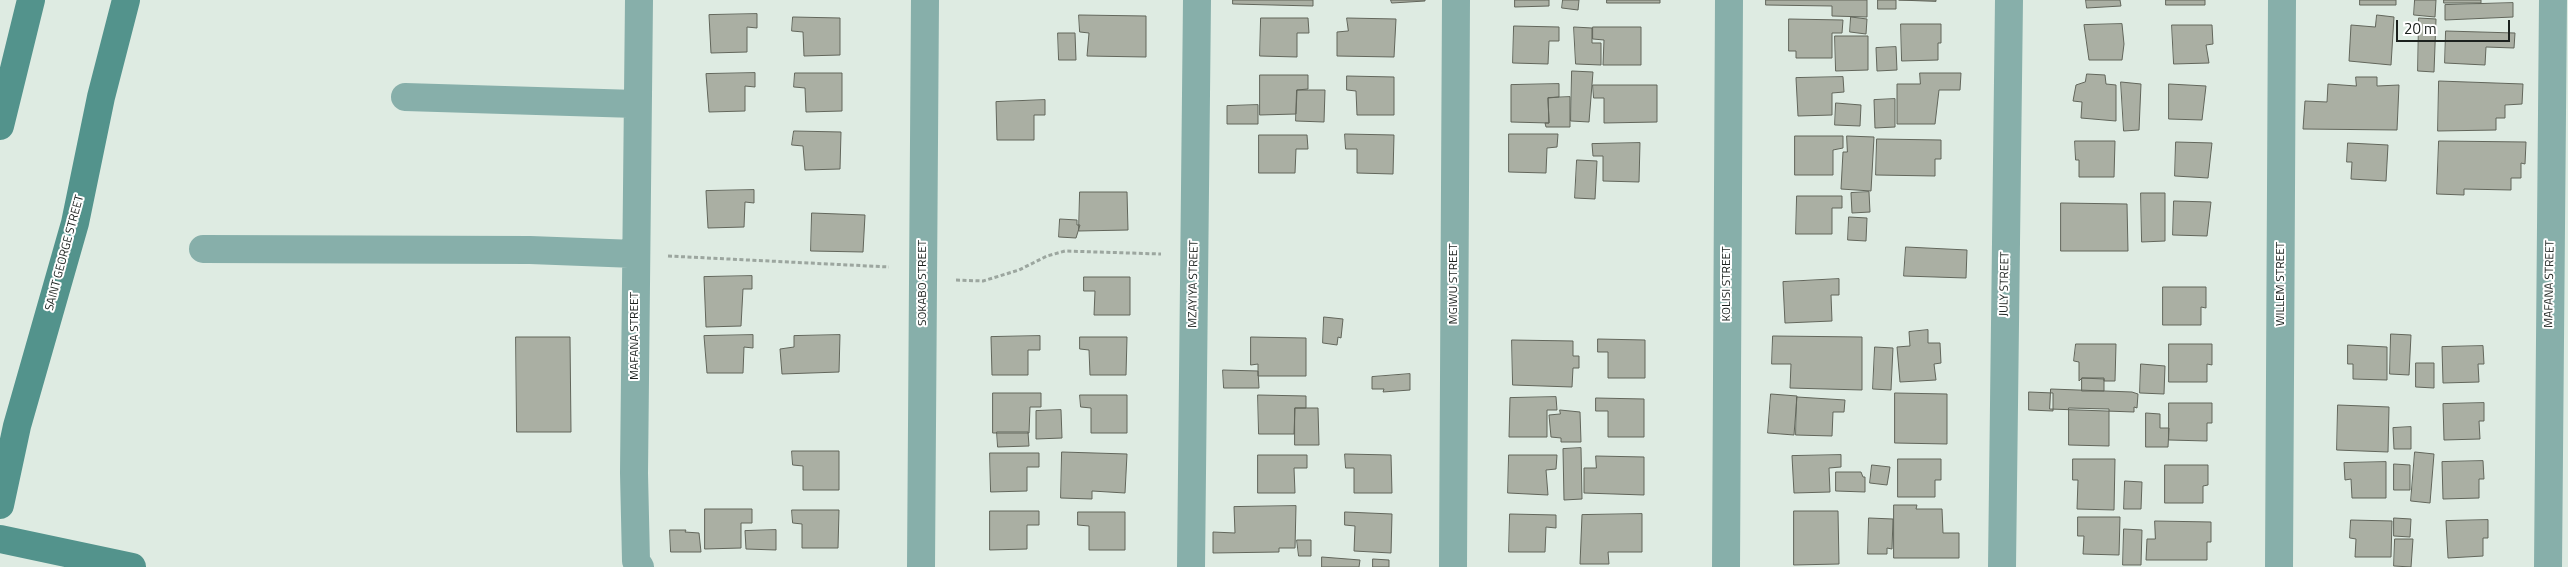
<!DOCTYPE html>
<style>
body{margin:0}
#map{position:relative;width:2568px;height:567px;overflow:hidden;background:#deebe2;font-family:"Titillium Web",sans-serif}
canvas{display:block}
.scale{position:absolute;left:2396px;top:20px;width:114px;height:22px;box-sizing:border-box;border:2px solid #1c211e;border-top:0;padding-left:6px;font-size:15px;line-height:18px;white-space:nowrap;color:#1c211e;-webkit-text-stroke:4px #fff;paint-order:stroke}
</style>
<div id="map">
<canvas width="2568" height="567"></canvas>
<div class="scale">20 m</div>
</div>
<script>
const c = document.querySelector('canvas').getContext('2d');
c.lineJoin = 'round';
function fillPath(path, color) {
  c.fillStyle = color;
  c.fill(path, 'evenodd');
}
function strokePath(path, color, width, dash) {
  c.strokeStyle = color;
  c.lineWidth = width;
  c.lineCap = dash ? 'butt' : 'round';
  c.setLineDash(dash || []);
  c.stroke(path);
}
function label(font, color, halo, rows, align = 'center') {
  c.font = font + ' "Titillium Web",sans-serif';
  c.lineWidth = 4;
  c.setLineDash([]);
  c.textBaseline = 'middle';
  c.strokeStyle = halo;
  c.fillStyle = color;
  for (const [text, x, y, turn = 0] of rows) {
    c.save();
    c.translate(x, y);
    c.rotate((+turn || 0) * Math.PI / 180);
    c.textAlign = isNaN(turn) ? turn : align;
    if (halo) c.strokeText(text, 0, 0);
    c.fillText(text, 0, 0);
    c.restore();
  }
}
const building = new Path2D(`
 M1233,0H1313V6L1233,4Z
 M1391,0H1425V1L1392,3Z
 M1515,0H1549V6L1515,7Z
 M1563,0H1579L1578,10L1562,8Z
 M1607,0H1660V3H1607Z
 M1766,0H1867V17L1832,16V6L1766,5Z
 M1878,0H1896V9H1878Z
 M1899,0H1936V1Z
 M2086,0H2120L2121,6L2087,8Z
 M2166,0H2205V5H2166Z
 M2360,0H2396V5H2360Z
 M2415,0H2436L2435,17L2414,15Z
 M2444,0H2481V3H2444Z
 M2513,3V17L2445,20V5Z
 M757,14V28L747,27V52L711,53L709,15Z
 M1079,15L1146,16V57L1087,56L1089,33L1080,32Z
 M2377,15L2394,17L2391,65L2349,61L2351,25L2375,27Z
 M793,17L840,18V55L804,56L803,32L792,31Z
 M1851,17L1867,19L1866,34L1850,32Z
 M1261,18H1308L1309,33H1297V57L1260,56Z
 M1347,18L1396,19L1394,57L1337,56V32L1348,31Z
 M2419,18L2436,19L2434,72L2418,71Z
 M1789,19L1843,20L1842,33H1832V58H1796V51H1789Z
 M1901,24H1941V43H1938V60L1902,61Z
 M2122,24L2124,44L2122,60H2089L2084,25Z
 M2172,25H2212L2213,44L2206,45L2209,63L2174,64Z
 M1514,26L1559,27V41H1549L1548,64L1513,63Z
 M1574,27L1592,28V43H1601V65L1576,64Z
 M1593,27H1641V65H1603L1604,40L1593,39Z
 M2446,31L2515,33L2514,48L2486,47L2485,65L2445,63Z
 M1058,33H1075L1076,60H1059Z
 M1835,36H1868V70L1836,71Z
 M1896,47L1897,70L1877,71L1876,48Z
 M1572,71L1593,72L1589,122L1571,121Z
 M755,73V87L745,86V111L709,112L706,74Z
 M795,73H842V111L806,112L805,88L794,87Z
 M1920,73H1961L1960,90H1939L1935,124H1897V84H1920Z
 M2087,74L2105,75L2106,84L2116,85V121L2081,118L2082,102L2073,101L2076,85L2085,82Z
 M1260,75H1308V89L1297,90L1296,114L1260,115Z
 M1347,76L1394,77V115H1357L1356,91L1347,90Z
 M1843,77L1844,92L1832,93V115L1798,116L1796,78Z
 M2356,77H2377V86L2399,85L2397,130L2303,129L2305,101L2327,102L2328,84L2356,86Z
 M2439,81L2523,84L2522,104L2505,105V118H2496V130L2438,131Z
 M2121,82L2141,84L2139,130L2124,131Z
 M1559,84V97L1548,98L1549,123L1511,122V85Z
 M2169,84L2206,86L2202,120L2169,119Z
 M1593,85H1657V122L1604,123V98H1594Z
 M1297,90H1325L1324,122L1296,121Z
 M1570,97V127H1546L1545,123H1549L1548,98Z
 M1895,99V127L1875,128L1874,100Z
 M1045,100V115H1034V140H997L996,102Z
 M1836,103L1861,105L1860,126L1835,125Z
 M1258,105V124H1227V106Z
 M794,131L841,132L840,169L805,170L803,146L792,145Z
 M1345,134L1394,135L1393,174L1357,173V149H1346Z
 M1509,134H1558L1557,147L1547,148L1546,173L1509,172Z
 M1259,135H1307L1308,149H1296L1295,173H1259Z
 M1795,136H1843V148L1833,150V175H1795Z
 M1847,136L1874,137L1871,191L1841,189L1843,152H1847Z
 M1877,139L1941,140V159H1935V176L1876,175Z
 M2075,141H2115L2114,177H2079V160H2076Z
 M2439,141L2526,142L2525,164L2521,163V178H2511V190L2464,189V195L2437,194Z
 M2176,142L2212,143L2208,178L2175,176Z
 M1640,143L1639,182L1603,181V156H1593L1592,144Z
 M2348,143L2388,145L2386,181L2351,179L2352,162H2347Z
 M1577,160L1597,161L1595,199L1575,198Z
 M754,190V203L745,202L744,227L708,228L706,191Z
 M1080,192H1127L1128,230L1079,231Z
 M1869,192L1870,212L1852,213L1851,193Z
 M2141,193H2165V241L2142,242Z
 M1797,196H1842V208H1832V234H1796Z
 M2174,201L2211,202L2207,236L2173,235Z
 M2061,203L2127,204L2128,251H2061Z
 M812,213L865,215L863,252L811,251Z
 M1849,217L1867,218L1866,241L1848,240Z
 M1060,219L1077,220V225H1080L1076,238L1059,237Z
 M1906,247L1967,250L1966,278L1904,276Z
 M752,276V289H743L741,326L706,327L704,277Z
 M1084,277H1130V315H1094L1095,291H1084Z
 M1839,279V295H1831L1832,321L1785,323L1783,282Z
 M2163,287H2206V308L2201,307V325H2163Z
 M1324,317L1343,319L1341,338L1338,337L1337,345L1323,343Z
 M1928,330V343H1940L1941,363L1934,364L1936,380L1900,382L1897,347L1910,346L1909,332Z
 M2391,334L2411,335L2409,375L2390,374Z
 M753,335V348L744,347L743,373H707L704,336Z
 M840,335L839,372L782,374L780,349L794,347V336Z
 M1040,336V350H1028V375H992L991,337Z
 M1773,336L1862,337V390L1790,388L1791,364H1772Z
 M516,337H570L571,432H517Z
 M1080,337H1127L1126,375H1090L1089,350L1080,349Z
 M1251,337L1306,338V376H1258V364L1251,365Z
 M1598,339L1645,340V378H1608V352H1598Z
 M1512,340L1573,341V356H1579V368H1573L1572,387L1513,385Z
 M2076,344H2116L2115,381H2104V378H2082L2079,381V362L2074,361Z
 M2169,344H2212V365L2207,364V382H2169Z
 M2348,345L2387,347V380L2353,379V364H2348Z
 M2483,346L2484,364H2478L2479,382L2443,383L2442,347Z
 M1875,347L1893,348L1891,390L1873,389Z
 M2416,363H2434V388L2416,387Z
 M2141,364L2165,366L2164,394L2140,393Z
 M1223,370L1258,371L1259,388H1224Z
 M1410,374V390L1383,392L1384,389H1372V377Z
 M2082,378L2104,379V391H2082Z
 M2051,389L2132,392L2138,394L2137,408L2134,407V412L2050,409Z
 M2029,392L2053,393V411L2029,410Z
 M993,393H1041V407H1030L1029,433H993Z
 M1895,393L1947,394V444L1895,443Z
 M1771,394L1797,396L1794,435L1768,433Z
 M1080,395H1127V433H1091V408L1081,407Z
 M1258,395L1306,396V408H1295L1294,434H1259Z
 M1556,397L1557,410H1547V437H1509L1510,398Z
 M1797,397L1845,400L1844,412H1833L1832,436L1796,435Z
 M1596,398L1644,399V437H1608V411H1596Z
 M2169,403H2212V423H2207V441L2169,440Z
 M2484,403V421H2479L2480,439L2444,440L2443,404Z
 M2338,405L2389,407L2388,452L2337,450Z
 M1295,408H1318L1319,445H1295Z
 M2069,408L2109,409V446L2069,445Z
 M1061,410L1062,438L1036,439V411Z
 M1560,410L1580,412L1581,442H1561V438L1551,437L1549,415L1560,414Z
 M2146,413L2160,414V428H2169L2168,447H2146Z
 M2411,427V449H2394L2393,428Z
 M997,432H1028L1029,446L998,447Z
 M1581,448L1582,499L1564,500L1563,449Z
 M792,451H839V490H803V466L793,465Z
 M1062,452L1127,454L1125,493L1092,491V499L1061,498Z
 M2415,452L2434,454L2430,503L2411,501Z
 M990,453H1039V467H1027V491L991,492Z
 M1345,454L1391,455L1392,493H1354V468H1346Z
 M1258,455H1307V468H1294L1295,493H1258Z
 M1509,455H1557L1556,469L1546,470L1548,495L1508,493Z
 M1841,455V467L1829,468L1830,492L1794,493L1792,456Z
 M1596,456L1644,457V495L1584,493V468H1596Z
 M1898,459H1941V480H1935V497H1898Z
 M2073,459H2115L2114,510L2077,509L2078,480H2073Z
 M2483,461L2484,479H2479V498L2443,499L2442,462Z
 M2386,462V498H2352L2351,479L2345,480L2344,463Z
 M2394,464L2410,465V490H2394Z
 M1872,465L1890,467L1887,485L1870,483Z
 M2165,465H2208V485L2203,486V503H2165Z
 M1836,472H1861L1863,477H1865V492L1836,491Z
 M2125,481L2142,482L2141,509H2124Z
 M1894,505H1917L1916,509H1942L1943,533H1959V558H1894Z
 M1296,506L1295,548H1279V552L1213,553V532L1235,533L1234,507Z
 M705,509H752V523H741V548L705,549Z
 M792,510H839L838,548H802V524L793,523Z
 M990,511H1039V525H1027V549L990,550Z
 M1794,511H1838L1839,564L1794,565Z
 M1078,512H1125V550H1089V526L1078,525Z
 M1345,512L1392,514L1391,553L1354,551L1355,526L1345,525Z
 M1510,514L1556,515V528L1546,527L1545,552H1509Z
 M1642,514V552H1608L1609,564H1580L1582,515Z
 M2078,517H2120L2119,555L2083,554L2084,536H2078Z
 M1869,518L1893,519L1892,549L1887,548V554H1868Z
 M2394,518L2411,519L2410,537L2394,536Z
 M2351,520L2392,521L2391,557H2355L2356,539L2350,538Z
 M2488,520V538H2483V556L2448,558L2446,521Z
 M2155,521L2211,522V542H2207V560H2146L2147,539H2155Z
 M2124,529L2142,530L2141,565H2123Z
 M670,530H686L685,532L699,533L701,552H671Z
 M776,530V550L746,549L745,531Z
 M2395,539H2413L2411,567L2394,566Z
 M1297,540H1311V556H1299Z
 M1322,557L1360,560L1359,567H1322Z
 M1373,559L1389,560V567H1373Z`);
fillPath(building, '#aaafa3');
strokePath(building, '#62665b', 1);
strokePath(new Path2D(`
 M668,256L889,267
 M956,280L983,281L1019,270L1047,256L1065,251L1161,254`), '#9ca69f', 3, [4, 2.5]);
strokePath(new Path2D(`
 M639,0L634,473L636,561L640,567
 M405,97L636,104
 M203,249L530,250L635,254
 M921,567L925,0
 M1191,567L1197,0
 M1453,567L1456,0
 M1726,567L1729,0
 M2002,567L2009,0
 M2279,567L2282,0
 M2548,567L2553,0`), '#87afaa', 28);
strokePath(new Path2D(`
 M0,126L31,0
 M0,505L17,426L75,223L101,97L126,0
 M0,539L132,567`), '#53938c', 28);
label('12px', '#1c211e', '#fff', [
 ["SAINT GEORGE STREET",65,253,-75],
 ["SOKABO STREET",923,283,-90],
 ["MZAYIYA STREET",1194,284,-89],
 ["MGIWU STREET",1454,284,-90],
 ["KOLISI STREET",1727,284,-90],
 ["JULY STREET",2005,284,-89],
 ["WILLEM STREET",2281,284,-90],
 ["MAFANA STREET",2550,284,-89],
 ["MAFANA STREET",635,336,-90]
]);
</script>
